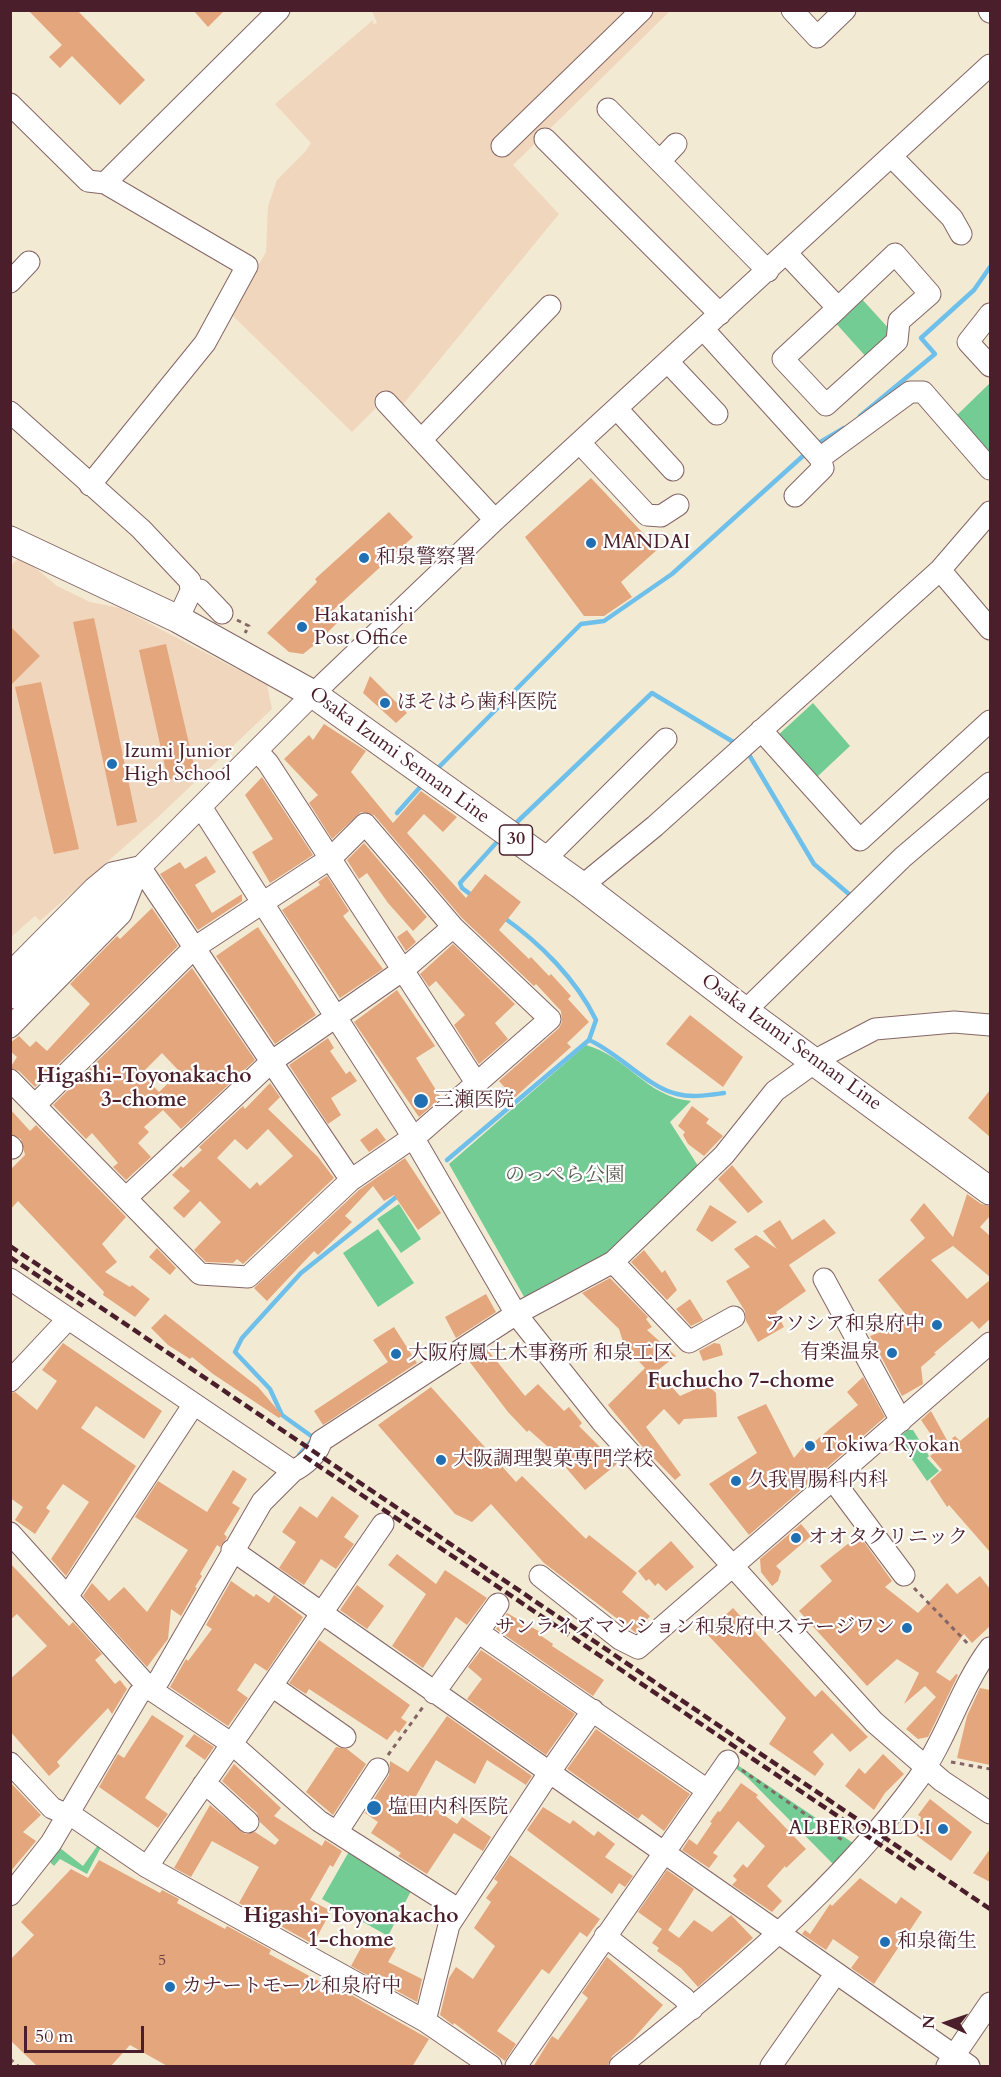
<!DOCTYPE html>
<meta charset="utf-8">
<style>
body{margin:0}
#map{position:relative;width:1001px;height:2077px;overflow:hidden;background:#f3ead4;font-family:Cardo,serif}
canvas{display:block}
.frame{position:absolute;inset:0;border:12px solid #4a1f2b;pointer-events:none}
.north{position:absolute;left:917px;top:1993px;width:60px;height:60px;-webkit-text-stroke:4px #fff;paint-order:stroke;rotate:273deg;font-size:16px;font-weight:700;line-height:24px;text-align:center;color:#4a1f2b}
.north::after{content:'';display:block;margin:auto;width:21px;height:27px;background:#4a1f2b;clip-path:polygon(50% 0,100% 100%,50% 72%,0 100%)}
.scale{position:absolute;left:24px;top:2026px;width:120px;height:27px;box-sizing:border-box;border:3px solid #4a1f2b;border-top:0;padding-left:8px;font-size:18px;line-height:21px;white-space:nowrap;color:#4a1f2b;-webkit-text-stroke:4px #fff;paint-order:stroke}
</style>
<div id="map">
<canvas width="1001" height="2077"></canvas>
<div class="frame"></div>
<div class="north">N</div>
<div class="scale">50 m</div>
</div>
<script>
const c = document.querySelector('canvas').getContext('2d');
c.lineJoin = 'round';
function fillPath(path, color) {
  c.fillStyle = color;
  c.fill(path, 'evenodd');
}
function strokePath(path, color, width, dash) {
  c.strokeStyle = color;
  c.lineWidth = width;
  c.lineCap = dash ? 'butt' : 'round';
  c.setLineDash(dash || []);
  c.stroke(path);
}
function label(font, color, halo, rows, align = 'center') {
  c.font = font + ' Cardo,"Noto Serif JP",serif';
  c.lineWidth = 4.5;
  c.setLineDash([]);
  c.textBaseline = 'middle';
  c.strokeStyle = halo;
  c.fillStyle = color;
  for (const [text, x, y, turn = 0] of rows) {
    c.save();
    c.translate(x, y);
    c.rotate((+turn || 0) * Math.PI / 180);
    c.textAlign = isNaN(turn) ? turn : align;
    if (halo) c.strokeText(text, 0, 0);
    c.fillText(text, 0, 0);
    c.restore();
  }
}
fillPath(new Path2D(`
 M372,11H670L513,165L559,214L400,408L389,395L352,432L231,314L266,252L268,206L277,180L305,152L311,143L275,104L373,20V24L377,23Z
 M18,559L32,565L57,586L90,602L120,608L267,685L272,709L156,819L40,921L35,916L11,937L10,566Z`), '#f0d6bc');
fillPath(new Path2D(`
 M860,297L891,331L868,359L833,320Z
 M990,383V456L955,417Z
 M813,703L850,746L818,776H811L776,737Z
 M586,1045C627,1056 646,1097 691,1101L670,1122L700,1169L610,1254L527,1302L449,1164Z
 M399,1204L421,1239L401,1253L377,1219Z
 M378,1229L414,1283L378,1307L343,1253Z
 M907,1430H913L929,1456L927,1458L939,1471L927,1481L898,1439Z
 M736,1764L853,1843L833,1864L747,1777L734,1767Z
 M98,1845L101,1847L87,1874L60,1859L54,1866L50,1862L60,1848L83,1866Z
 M351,1848L412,1889L388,1936L322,1899Z`), '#72cc93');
strokePath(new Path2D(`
 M860,416L935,354L921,338L974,290L990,267
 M817,444L844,428
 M748,753L814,864L850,895H853
 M439,767L581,624L604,621L672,574L804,455
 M397,813L422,785
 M517,822L652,693L735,743
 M474,897L462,888L460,883L497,842
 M589,1040C619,1053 647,1087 677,1094C692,1098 709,1095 724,1093
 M447,1160L589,1040L596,1020C576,979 540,943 503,917
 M299,1455L314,1438L282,1415L270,1389L235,1352L242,1338L301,1273L400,1194`), '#6ec0ea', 4.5);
fillPath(new Path2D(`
 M28,10H77L145,80L120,105L72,56L60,68L49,57L62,45Z
 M193,10H225L208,27Z
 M591,478L658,549L621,582L632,597L604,616H584L525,537Z
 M389,512L413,537L328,615L338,622L317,643L303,654L289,652L267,633L317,582L315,579Z
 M94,618L137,822L117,826L73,622Z
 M10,626L40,656L10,686Z
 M166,644L196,774L168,780L139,650Z
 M370,676L407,713L396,723L363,693Z
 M41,682L79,849L54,854L15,687Z
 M324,724L366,751L351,772L393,823L421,791L457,817L443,832L424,814L407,833L466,898L485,874L521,902L499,930L529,959L531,957L549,976L551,974L571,996L568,999L589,1022L567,1043L571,1047L514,1098L499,1081L559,1028L562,1022L561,1011L536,984L534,986L462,918L374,815L361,812L332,839L309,803L318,795L284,759L309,735L313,740Z
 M262,777L313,855L270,883L252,852L273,839L245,795Z
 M364,843L427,917L413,931L388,903L367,873L359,879L347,860Z
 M206,856L216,872L195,885L212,913L242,894V901L198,930L160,874L180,862L185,869Z
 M327,876L349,911L343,916L383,969L340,998L282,910L320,885L318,882Z
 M152,908L178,946L35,1087L19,1071L10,1068L17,1057L10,1051V1043L19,1036L30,1047L36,1041L47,1051L90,1004L70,984L117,936L120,939Z
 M258,927L316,1015L275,1044L216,956Z
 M407,930L416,942L406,951L397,937Z
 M453,944L515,1004L495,1023L508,1039L479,1064L454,1025L465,1015L436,981L429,987L420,974Z
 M192,968L255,1060L181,1129L163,1110L144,1127L149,1132L138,1143L151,1157L126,1180L113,1167L118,1163L92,1133L86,1139L53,1105ZM162,1053L180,1072L159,1092L141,1074Z
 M397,990L435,1046L416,1058L441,1098L419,1117L354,1022Z
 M690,1015L743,1057L723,1087L666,1044Z
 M328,1038L334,1048L330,1051L346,1074L350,1071L357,1081L331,1098L341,1115L328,1124L289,1065Z
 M270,1083L280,1097L268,1109L318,1157L334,1178L243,1264L237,1259L233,1263L206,1262L194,1250L221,1222L200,1201L184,1218L173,1208L190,1191L172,1175L181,1166L183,1168L202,1150L199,1147L243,1106L245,1109ZM268,1129L293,1156L260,1186L257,1182L250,1189L217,1158L235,1139L247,1150Z
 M990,1090V1137L968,1118Z
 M692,1106L709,1119L706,1123L723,1136L704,1156L688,1144L683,1135L685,1132L678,1126Z
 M10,1109L30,1131L36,1125L126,1217L102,1244L117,1262L105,1272L130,1287L132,1285L150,1299L135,1317L103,1295L104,1292L18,1201L10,1210V1170L25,1155L21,1139L10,1134Z
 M377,1128L386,1140L369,1152L360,1140Z
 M405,1158L441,1213L418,1230L394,1195L384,1201L373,1186L345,1216L352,1222L318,1255L314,1251L267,1301L254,1288L359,1190Z
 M732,1165L763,1202L748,1213L718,1179Z
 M967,1194L981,1204L990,1206V1216L980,1227L990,1236V1277L953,1246L931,1260L967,1299L990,1280V1319L979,1329L972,1321L934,1353L936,1354L921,1367L923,1384L902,1396L870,1336L911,1321L878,1280L925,1238L910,1220L924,1203L953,1237Z
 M710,1205L737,1222L712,1242L696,1230Z
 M824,1219L836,1233L789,1265L806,1291L776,1312L784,1327L758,1342L746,1321L745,1311L726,1281L750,1267L734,1249L756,1235L777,1249L763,1231L780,1220L792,1240Z
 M157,1248L176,1268L170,1275L149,1257Z
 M644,1250L662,1273L665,1270L677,1290L667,1300L631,1262Z
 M610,1278L648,1317L646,1319L652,1327L647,1330L676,1356L657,1371L680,1396L707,1384L716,1393L717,1417L684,1419L679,1425L664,1409L646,1427L681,1475L675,1480L640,1444L608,1405L645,1368L624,1345L619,1329L582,1293Z
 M486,1294L496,1312L456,1338L445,1317Z
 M690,1299L703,1320L691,1326L676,1309Z
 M165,1314L258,1387L282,1415L279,1418L213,1374L192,1357L190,1359L168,1345L151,1328Z
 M394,1327L417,1363L323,1425L314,1411L388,1362L373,1340Z
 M63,1343L162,1411L144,1439L96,1406L81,1428L136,1466L66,1576L51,1559L89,1502L63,1484L46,1508L50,1511L35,1534L15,1520L23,1507L10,1498V1393L15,1392L37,1410L57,1381L42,1370Z
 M714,1343L720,1344L723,1355L703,1361L699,1351Z
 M486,1348L525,1396L538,1384L564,1411L569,1407L582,1423L579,1426L617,1464L585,1490L562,1463L564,1461L529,1430L527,1432L508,1412L469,1361Z
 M863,1377L885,1417L749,1535L709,1484L757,1453L737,1417L766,1404L794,1458L810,1439L813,1443L858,1405L847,1392Z
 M431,1387L516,1482L522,1476L586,1539L589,1535L637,1573L622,1592L650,1616L636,1633L544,1563L491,1504L472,1522L455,1514L378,1425Z
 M931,1411L948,1442L955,1436L960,1441L990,1416V1552L949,1505L947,1507L930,1481L942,1470L930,1456L940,1448L921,1420Z
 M233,1470L247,1479L232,1503L240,1508L224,1534L227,1537L226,1539L220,1547L217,1545L200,1574L202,1576L195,1587L197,1588L181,1616L171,1609L168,1639L147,1667L83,1596L92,1583L109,1601L124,1587L147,1612L188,1550L135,1517L158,1481L207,1512Z
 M332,1496L359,1516L344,1537L354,1544L336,1569L321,1559L304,1585L279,1568L296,1542L282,1532L300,1506L317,1518Z
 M801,1524L811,1536L776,1566L781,1571L778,1581L772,1586L761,1572L760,1559Z
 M859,1535L892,1581L885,1587L918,1613L947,1583L957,1594L980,1576L990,1589V1626L972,1643L964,1634L936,1672L950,1681L956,1674L958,1675L928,1737L918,1739L906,1729L936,1697L925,1686L904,1704L919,1673L897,1659L867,1686L799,1611L832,1581L820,1566Z
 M671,1541L694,1567L666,1591L658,1583L655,1586L649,1579L646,1581L638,1571Z
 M397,1554L436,1584L445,1570L487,1598L467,1625L456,1617L423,1668L392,1646L426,1594L388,1565Z
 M10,1563L69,1626L73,1622L102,1654L95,1660L115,1684L120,1680L127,1689L112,1714L108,1708L57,1762L60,1766L49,1776L10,1731V1679L47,1646L17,1614L10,1620Z
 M231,1581L254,1597L256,1594L269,1603L274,1595L303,1617L267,1671L255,1663L237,1690L248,1698L228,1726L170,1687L186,1659L188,1661L212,1629L206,1625Z
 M357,1585L384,1606L367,1629L340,1610Z
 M733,1608L815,1697L822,1690L868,1737L850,1752L832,1733L813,1752L824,1764L815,1776L769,1744L786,1718L706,1633Z
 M507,1613L542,1633L540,1635L553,1644L552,1646L604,1680L593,1696L496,1629Z
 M319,1640L410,1705L401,1718L407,1722L399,1733L395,1730L387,1740L309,1689L306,1694L289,1683Z
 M481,1650L575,1714L546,1755L467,1699L482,1679L468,1667Z
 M980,1688L990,1690V1765L957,1758L967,1716Z
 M152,1715L184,1736L145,1798L168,1814L158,1828L99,1787L118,1754L124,1758Z
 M447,1716L532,1776L526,1785L487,1760L475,1784L436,1760L416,1796L457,1824L462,1817L491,1837L483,1851L454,1833L427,1874L398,1856L401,1853L371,1833L378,1822L365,1813L389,1775L390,1761L408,1772Z
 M596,1729L690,1794L664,1831L642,1814L638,1819L567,1769Z
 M194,1734L214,1747L205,1760L185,1746Z
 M336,1747L347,1749L366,1764L333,1815L306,1792Z
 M883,1754L904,1774L885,1793L874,1810L845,1786L859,1768L865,1774Z
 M234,1764L281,1808L274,1816L322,1846L325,1840L342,1851L333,1867L330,1865L310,1900L331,1911L313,1944L239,1903L259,1867L243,1858L212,1841L191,1877L174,1868L210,1805L245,1834L255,1832L275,1845L279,1840L260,1822L257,1813L222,1781Z
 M10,1782L41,1815L23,1832L36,1841L10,1872Z
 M741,1783L758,1795L756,1797L806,1849L786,1868L785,1866L767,1886L782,1901L772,1912L732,1885L737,1880L733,1876L743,1864L747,1868L765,1846L738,1821L713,1853L718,1856L709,1868L682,1850L689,1839L697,1845L712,1823L710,1822L718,1811L720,1812Z
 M930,1799L972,1832L951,1861L917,1836L921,1817L918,1815Z
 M543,1807L570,1824L573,1820L594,1836L598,1831L615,1844L605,1857L633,1876L625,1887L619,1883L612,1894L527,1830Z
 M990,1849V1882L973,1873Z
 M510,1855L600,1919L587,1937L580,1932L549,1974L542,1969L497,2031L516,2044L505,2061L454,2023L453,2025L440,2015L449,1978L456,1967L473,1979L495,1946L474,1928L491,1902L486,1898L498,1882L494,1879Z
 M99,1860L160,1893L162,1890L179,1899L177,1903L225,1929L227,1926L271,1950L269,1954L337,1991L339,1988L429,2039L412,2067H169L130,2045L110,2067H38L10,2040V1960L34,1935L21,1922L71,1869L88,1878Z
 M667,1870L694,1889L668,1930L679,1938L694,1920L712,1932L731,1915L753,1938L698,1987L681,1968L657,1951L659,1948L652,1943L662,1929L638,1912Z
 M860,1878L896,1904L901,1897L922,1912L874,1984L851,1968L859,1957L833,1939L826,1950L802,1934L805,1930L810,1934L830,1904L832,1906Z
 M369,1933L396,1948L388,1962L422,1979L417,2002L351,1966Z
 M607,1957L663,2005L633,2039L612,2056L607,2067H533L552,2036L558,2040L588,1998L582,1993Z`), '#e4a67d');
const minor = new Path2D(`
 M792,10L817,37L845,10
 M989,10L990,12
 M10,104L88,181L105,183
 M608,109L768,271
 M545,139L720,314
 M502,146L642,10
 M891,156L952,218L961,234
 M660,161L676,144
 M787,254L838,308L783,359L826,405L897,341L899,321L930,294L895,254L838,308
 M10,282L29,262
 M990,314L968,342L990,366
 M704,330L820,458L910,392H923L990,469
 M668,362L717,414
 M386,402L495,520
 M617,409L673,470
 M10,412L141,529L190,581L191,591L178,619
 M421,440L550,306
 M580,443L647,515L661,516L678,505
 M90,485L205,343L247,266L105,183L279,10
 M795,496L823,468L820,458
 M940,570L990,629
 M191,591L200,590L222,613
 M761,730L860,840L990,721
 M258,752L268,763L477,1084
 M201,807L413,1137L516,1314L602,1422L874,1722L942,1781L990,1813
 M544,860L666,739
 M140,867L351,1180
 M582,886L655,826L940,570L990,512
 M10,973L94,888L112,873L139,867
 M10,998L313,694L495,520L990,65
 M745,1011L903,857L990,783
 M10,1027L121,914L136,876
 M10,1080L200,1274L248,1277L351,1180L422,1131L550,1019L453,927L403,970L271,1062L126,1198
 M35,1105L194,948L331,858L365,824L453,927
 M10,1146L12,1148
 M613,1262L689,1342L734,1317
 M10,1279L293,1471L262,1502L159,1680L139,1694L51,1843L10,1895
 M824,1279L901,1421
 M10,1381L68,1319
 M293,1471C304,1466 319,1453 321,1441L516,1314L613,1262L724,1155L775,1091L825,1055L875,1029L954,1022L990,1025
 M833,1480L904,1575
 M10,1533L150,1689L232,1744L319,1821L458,1909
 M232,1550L969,2066
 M540,1576L620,1639L638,1648L990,1343
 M67,1597L194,1404
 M478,1632L707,1790
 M272,1686L345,1737
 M434,1693L498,1604
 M10,1763L52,1808L77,1819L147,1867L425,2021L491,2066
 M203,1785L214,1791L248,1822
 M337,1832L378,1769
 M147,1867L383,1524
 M605,1936L684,1998L692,2009
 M425,2021L449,1925L549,1773L593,1710
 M516,2066L728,1761
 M620,2066C725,1983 839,1889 918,1779C947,1738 960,1688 990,1648
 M771,2066L836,1973
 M947,2066L990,2003`);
const major = new Path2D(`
 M10,540L178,619L313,694L582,886L745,1011L990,1191`);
strokePath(minor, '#856666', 23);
strokePath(major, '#856666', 29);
strokePath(new Path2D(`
 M237,620L249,626L245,633
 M914,1588L970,1646
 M388,1755L423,1707
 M951,1762L990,1769
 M742,1770L845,1842
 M10,2059L18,2066`), '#856666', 3, [4.5, 4.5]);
strokePath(minor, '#fff', 21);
strokePath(major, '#fff', 27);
strokePath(new Path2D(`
 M10,1246L990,1909
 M10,1257L83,1306
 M304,1456L916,1869`), '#4a1f2b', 4.5, [9, 4.5]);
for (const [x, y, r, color] of [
 [591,543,6,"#1f6fb2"],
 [364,558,6,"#1f6fb2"],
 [302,627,6,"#1f6fb2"],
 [385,703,6,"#1f6fb2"],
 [112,764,6,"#1f6fb2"],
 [421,1101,8,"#1f6fb2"],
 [937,1325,6,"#1f6fb2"],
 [892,1353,6,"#1f6fb2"],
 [396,1354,6,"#1f6fb2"],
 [810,1446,6,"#1f6fb2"],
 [441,1460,6,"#1f6fb2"],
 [736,1481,6,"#1f6fb2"],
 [796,1538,6,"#1f6fb2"],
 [907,1628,6,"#1f6fb2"],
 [374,1808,8,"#1f6fb2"],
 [943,1829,6,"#1f6fb2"],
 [885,1942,6,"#1f6fb2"],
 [170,1987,6,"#1f6fb2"]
]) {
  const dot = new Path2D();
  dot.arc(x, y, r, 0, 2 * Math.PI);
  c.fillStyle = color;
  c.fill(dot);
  strokePath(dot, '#fff', 2);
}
label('16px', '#704140', null, [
 ["5",162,1961]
]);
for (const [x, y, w] of [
 [516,840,33]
]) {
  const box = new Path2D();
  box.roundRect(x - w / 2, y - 15, w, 30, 4.5);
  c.fillStyle = '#fff';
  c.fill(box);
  strokePath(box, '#4a1f2b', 1.5);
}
label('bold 18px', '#4a1f2b', null, [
 ["30",516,840]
]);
label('20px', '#4a1f2b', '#fff', [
 ["MANDAI",603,543],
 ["和泉警察署",376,558],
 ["Hakatanishi",314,616],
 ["Post Office",314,639],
 ["ほそはら歯科医院",397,703],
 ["Izumi Junior",124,752],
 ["High School",124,775],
 ["三瀬医院",434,1101],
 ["アソシア和泉府中",925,1325,"right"],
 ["有楽温泉",880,1353,"right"],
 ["大阪府鳳土木事務所 和泉工区",408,1354],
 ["Tokiwa Ryokan",822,1446],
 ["大阪調理製菓専門学校",453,1460],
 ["久我胃腸科内科",748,1481],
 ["オオタクリニック",808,1538],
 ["サンライズマンション和泉府中ステージワン",895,1628,"right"],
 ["塩田内科医院",388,1808],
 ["ALBERO BLD.I",931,1829,"right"],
 ["和泉衛生",897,1942],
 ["カナートモール和泉府中",182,1987]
], 'left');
label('20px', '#4a1f2b', '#fff', [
 ["Osaka Izumi Sennan Line",399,756,36],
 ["Osaka Izumi Sennan Line",791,1043,36]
]);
label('20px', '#585c4f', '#fff', [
 ["のっぺら公園",565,1176]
]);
label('bold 21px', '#4a1f2b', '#fff', [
 ["Higashi-Toyonakacho",144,1077],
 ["3-chome",144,1101],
 ["Fuchucho 7-chome",741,1382],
 ["Higashi-Toyonakacho",351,1917],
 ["1-chome",351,1941]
]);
</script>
